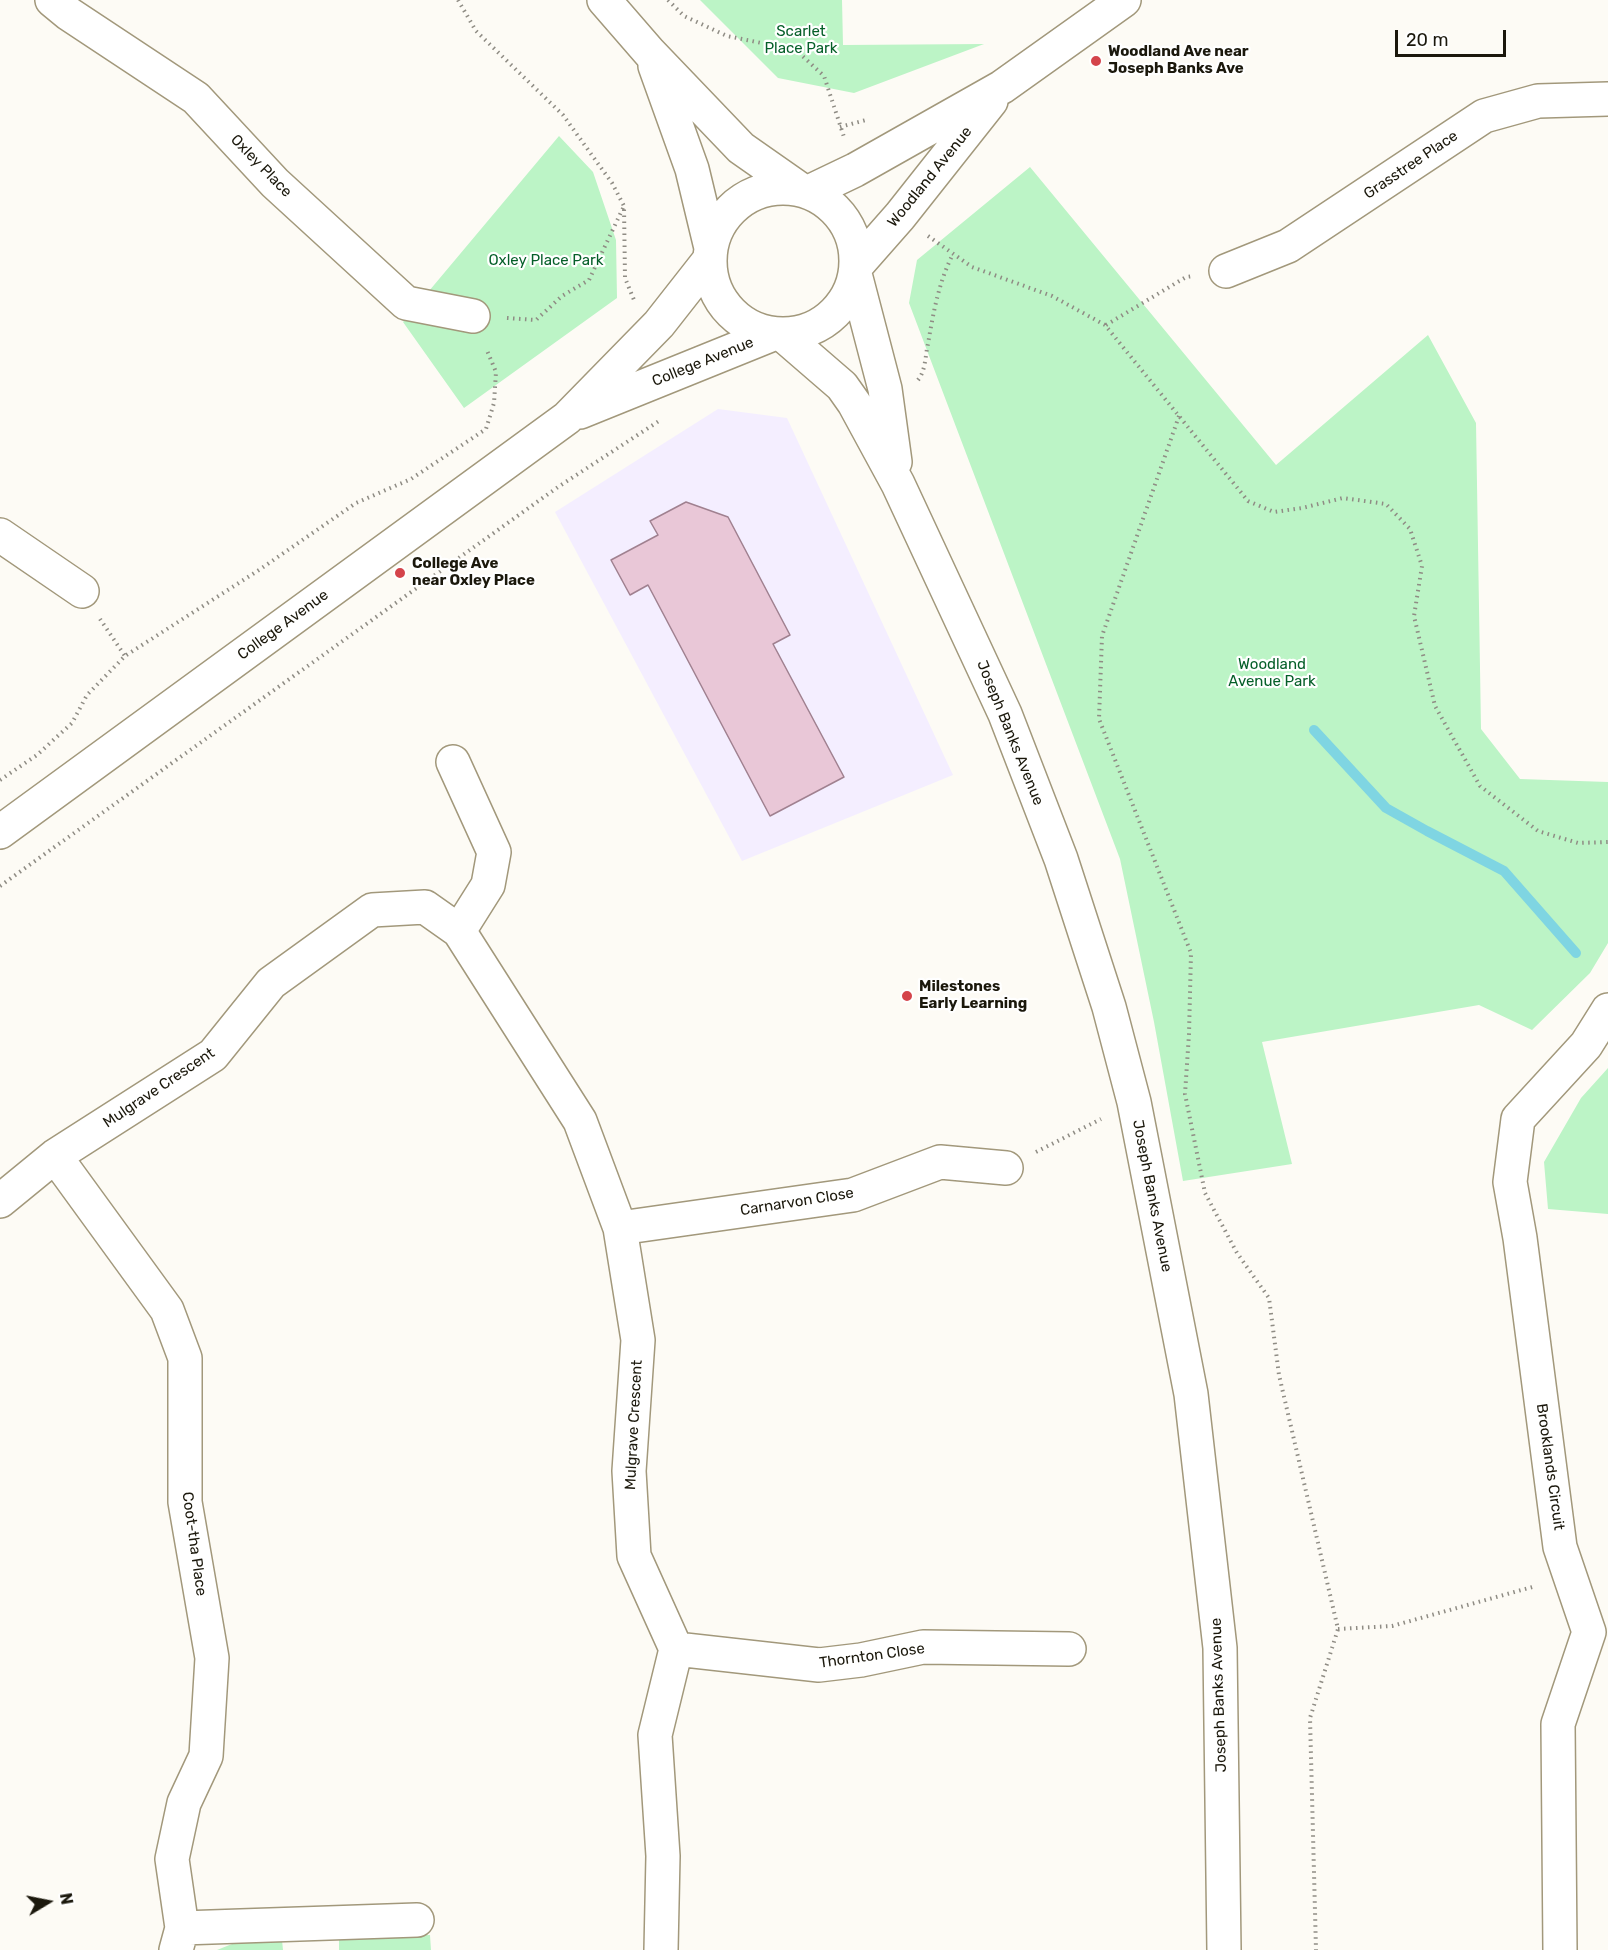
<!DOCTYPE html>
<style>
body{margin:0}
#map{position:relative;width:1608px;height:1950px;overflow:hidden;background:#fdfbf5;font-family:Rubik,sans-serif}
canvas{display:block}
.north{position:absolute;left:18px;top:1872px;width:60px;height:60px;-webkit-text-stroke:4px #fff;paint-order:stroke;rotate:80deg;font-size:16px;font-weight:700;line-height:24px;text-align:center;color:#1b180c}
.north::after{content:'';display:block;margin:auto;width:21px;height:27px;background:#1b180c;clip-path:polygon(50% 0,100% 100%,50% 72%,0 100%)}
.scale{position:absolute;left:1395px;top:30px;width:111px;height:27px;box-sizing:border-box;border:3px solid #1b180c;border-top:0;padding-left:8px;font-size:18px;line-height:21px;white-space:nowrap;color:#1b180c;-webkit-text-stroke:4px #fff;paint-order:stroke}
</style>
<div id="map">
<canvas width="1608" height="1950"></canvas>
<div class="north">N</div>
<div class="scale">20 m</div>
</div>
<script>
const c = document.querySelector('canvas').getContext('2d');
c.lineJoin = 'round';
function fillPath(path, color) {
  c.fillStyle = color;
  c.fill(path, 'evenodd');
}
function strokePath(path, color, width, dash) {
  c.strokeStyle = color;
  c.lineWidth = width;
  c.lineCap = dash ? 'butt' : 'round';
  c.setLineDash(dash || []);
  c.stroke(path);
}
function label(font, color, halo, rows, align = 'center') {
  c.font = font + ' Rubik,sans-serif';
  c.lineWidth = 4.5;
  c.setLineDash([]);
  c.textBaseline = 'middle';
  c.strokeStyle = halo;
  c.fillStyle = color;
  for (const [text, x, y, turn = 0] of rows) {
    c.save();
    c.translate(x, y);
    c.rotate((+turn || 0) * Math.PI / 180);
    c.textAlign = isNaN(turn) ? turn : align;
    if (halo) c.strokeText(text, 0, 0);
    c.fillText(text, 0, 0);
    c.restore();
  }
}
fillPath(new Path2D(`
 M718,409L787,418L953,775L742,861L555,512Z`), '#f4eeff');
fillPath(new Path2D(`
 M700,0H842L843,45L984,44L854,93L778,78Z
 M559,136L593,172L616,240L617,298L464,408L403,322Z
 M1030,167L1276,465L1428,335L1476,423L1481,729L1520,779L1608,782V943L1590,973L1532,1030L1479,1005L1262,1042L1292,1164L1183,1181L1154,1022L1120,859L909,303L917,260Z
 M1608,1068V1214L1548,1209L1544,1162L1581,1098Z
 M430,1935L431,1950H339V1938Z
 M282,1940L283,1950H217L237,1942Z`), '#bcf4c6');
strokePath(new Path2D(`
 M1314,730L1386,808L1427,831L1504,871L1576,953`), '#7fd5e2', 10);
const building = new Path2D(`
 M686,502L728,517L790,635L773,644L844,777L770,816L648,585L630,595L611,560L658,535L650,521Z`);
fillPath(building, '#e9c7d7');
strokePath(building, '#a08190', 1.5);
const minor = new Path2D(`
 M52,0L69,14L196,98L275,183L406,303L473,316
 M1226,271L1288,246L1484,116L1538,101L1608,99
 M0,535L82,591
 M453,762L494,852L488,885L459,931
 M55,1156L167,1310L185,1358V1502L212,1658L206,1756L184,1803L172,1859L182,1928
 M0,1201L55,1156L213,1055L271,983L372,910L425,907L459,931L580,1121L620,1228L638,1340L629,1471L634,1556L676,1649L655,1735L663,1856L661,1950
 M620,1228L853,1195L940,1162L1006,1168
 M676,1649L819,1665L861,1660L923,1647L1069,1649
 M176,1950L182,1928L417,1920
 M1560,1950L1558,1724L1589,1632L1560,1547L1520,1238L1510,1182L1518,1119L1586,1045L1608,1010`);
const tertiary = new Path2D(`
 M604,0L650,53L741,148L801,190
 M655,66L692,169L711,248
 M710 261a73 73 0 1 1 146 0a73 73 0 1 1-146 0Z
 M809,192L855,170L1002,87L1124,0
 M856,266L900,216L991,101
 M855,274L885,389L895,462
 M783,335L842,386L854,403L898,484L1005,714L1061,859L1109,1007L1134,1102L1191,1394L1220,1648L1224,1950
 M580,412L773,334
 M0,832L567,418L659,324L710,259`);
strokePath(minor, '#a2987b', 36);
strokePath(tertiary, '#a2987b', 36);
strokePath(new Path2D(`
 M458,0L476,31L563,115L612,183L624,206L625,278L634,300
 M668,0L684,16L727,36L796,50L824,76L844,137
 M840,127L866,120
 M928,236L972,267L1052,296L1105,325L1248,501L1274,512L1302,508L1343,498L1386,504L1410,529L1422,566L1414,616L1435,706L1480,786L1538,831L1578,843L1608,842
 M507,318L536,320L562,296L589,280L624,206
 M1106,325L1186,277L1193,276
 M918,380C926,370 925,356 928,344C933,314 939,281 953,254
 M1179,416L1102,636L1099,719L1191,953L1189,1034L1185,1094L1205,1193L1237,1253L1269,1298L1279,1375L1338,1629L1310,1718L1316,1950
 M100,619L125,656
 M0,780L37,755L72,723L87,695L125,656L259,570L356,503L411,479L486,429L494,403L496,372L486,348
 M0,886L558,487L659,421
 M1036,1152L1101,1119
 M1338,1629L1392,1626L1536,1586`), '#8f8c84', 4, [1.5, 4.5]);
strokePath(minor, '#fff', 33);
strokePath(tertiary, '#fff', 33);
for (const [x, y, r, color] of [
 [1096,61,6,"#d4444b"],
 [400,573,6,"#d4444b"],
 [907,996,6,"#d4444b"]
]) {
  const dot = new Path2D();
  dot.arc(x, y, r, 0, 2 * Math.PI);
  c.fillStyle = color;
  c.fill(dot);
  strokePath(dot, '#fff', 2);
}
label('15px', '#055f29', '#fff', [
 ["Scarlet",801,32],
 ["Place Park",801,49],
 ["Oxley Place Park",546,261],
 ["Woodland",1272,665],
 ["Avenue Park",1272,682]
]);
label('bold 15px', '#1b180c', '#fff', [
 ["Woodland Ave near",1108,52],
 ["Joseph Banks Ave",1108,69],
 ["College Ave",412,564],
 ["near Oxley Place",412,581],
 ["Milestones",919,987],
 ["Early Learning",919,1004]
], 'left');
label('15px', '#1b180c', '#fff', [
 ["Grasstree Place",1411,165,-34],
 ["Oxley Place",261,166,46],
 ["Woodland Avenue",930,177,-51],
 ["College Avenue",703,362,-22],
 ["College Avenue",283,625,-36],
 ["Joseph Banks Avenue",1010,733,68],
 ["Mulgrave Crescent",159,1088,-34],
 ["Joseph Banks Avenue",1152,1196,79],
 ["Carnarvon Close",797,1202,-9],
 ["Mulgrave Crescent",634,1425,-87],
 ["Brooklands Circuit",1550,1467,82],
 ["Coot-tha Place",194,1544,82],
 ["Thornton Close",872,1656,-8],
 ["Joseph Banks Avenue",1219,1695,-92]
]);
</script>
